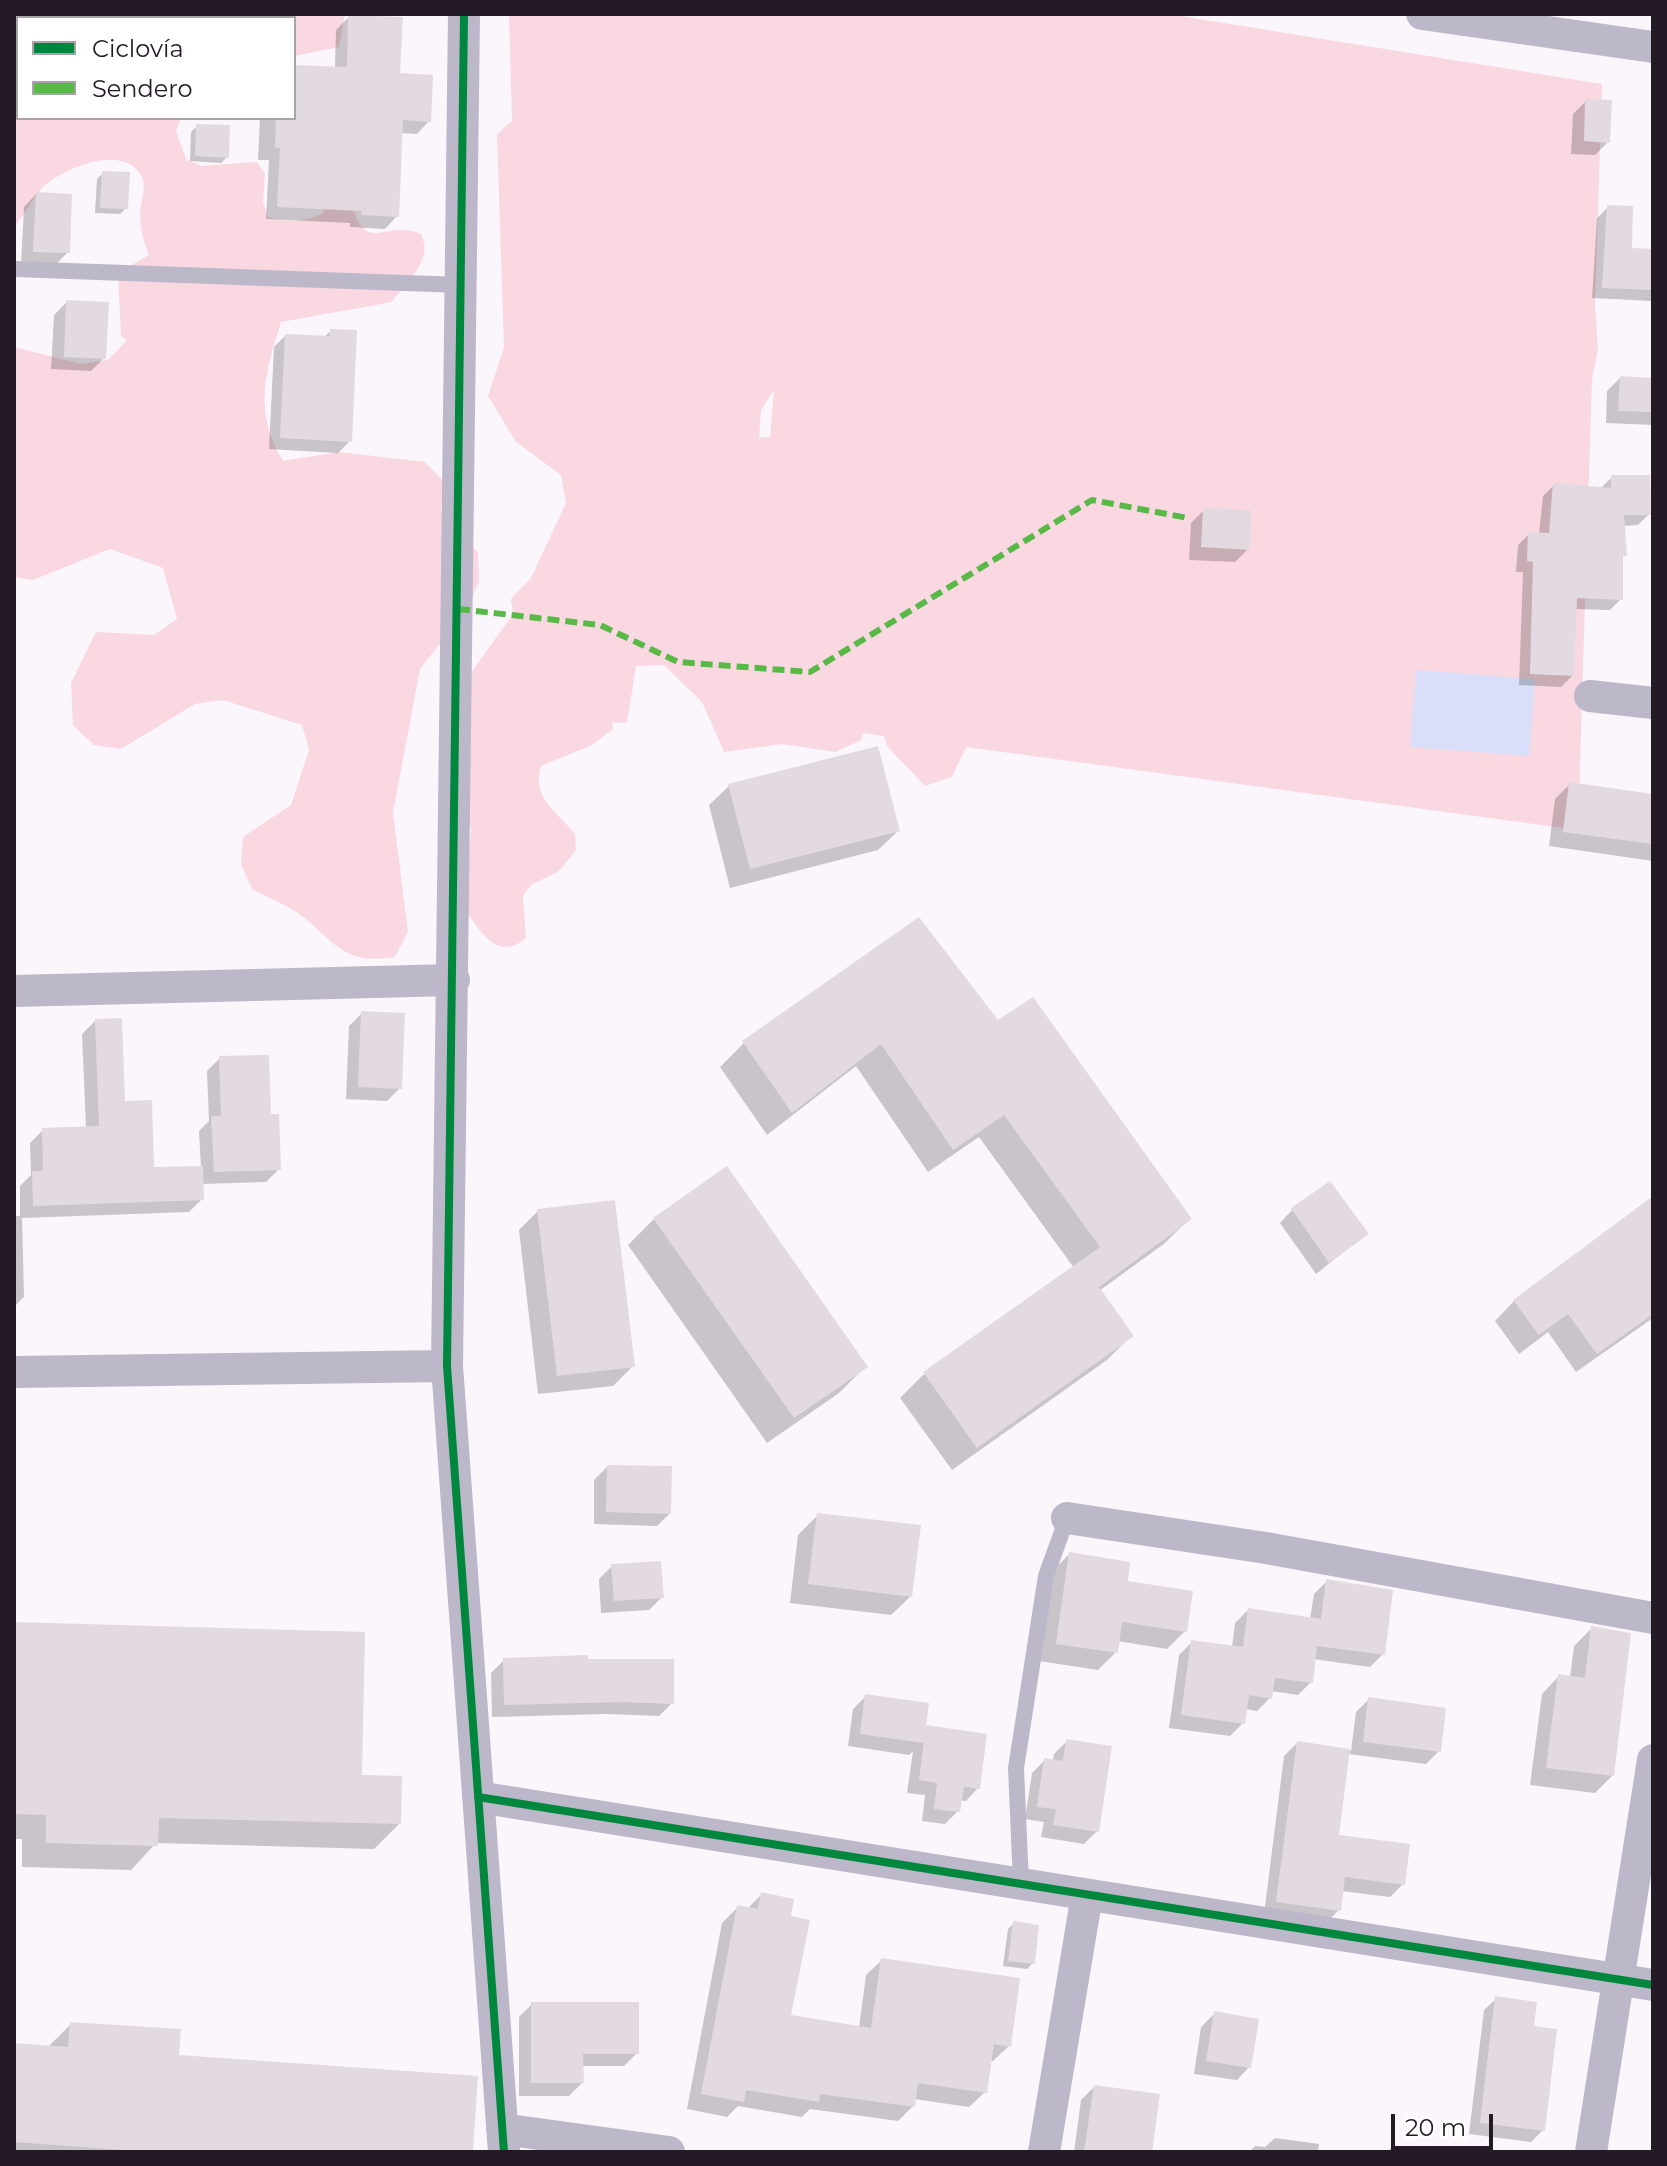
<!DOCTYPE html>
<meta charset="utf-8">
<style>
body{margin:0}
#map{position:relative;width:1667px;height:2166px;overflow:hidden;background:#fbf5fc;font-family:Montserrat,sans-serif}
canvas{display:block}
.frame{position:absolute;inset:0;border:16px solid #231a25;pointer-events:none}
.legend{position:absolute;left:16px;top:16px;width:280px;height:104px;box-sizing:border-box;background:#fff;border:2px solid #a7a3a8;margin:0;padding:10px 14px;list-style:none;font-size:24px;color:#231a25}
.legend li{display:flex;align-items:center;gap:16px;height:40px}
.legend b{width:40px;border:2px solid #a7a3a8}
.scale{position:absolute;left:1391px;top:2114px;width:102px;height:36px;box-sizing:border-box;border:4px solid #231a25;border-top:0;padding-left:10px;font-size:24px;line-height:28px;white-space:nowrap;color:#231a25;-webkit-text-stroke:6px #fff;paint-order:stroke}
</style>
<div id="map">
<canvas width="1667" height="2166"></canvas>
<div class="frame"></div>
<ul class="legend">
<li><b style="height:10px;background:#00873e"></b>Ciclovía</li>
<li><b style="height:10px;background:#58b947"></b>Sendero</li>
</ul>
<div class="scale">20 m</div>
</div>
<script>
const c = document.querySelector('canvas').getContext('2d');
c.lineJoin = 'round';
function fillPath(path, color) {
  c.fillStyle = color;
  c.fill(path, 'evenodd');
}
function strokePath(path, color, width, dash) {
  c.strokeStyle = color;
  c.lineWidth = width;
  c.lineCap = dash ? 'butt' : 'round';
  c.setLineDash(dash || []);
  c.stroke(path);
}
fillPath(new Path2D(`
 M14,14H88L87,18H18V118H181L176,131L186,159L201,166L257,162L265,174L263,203L268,217C289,222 303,223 323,213L325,199L348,194C367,261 379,218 421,234C434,262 406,280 392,302L281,322C265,373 253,412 283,461L339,452L425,462L444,482L441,509L478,553L479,582L467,609L420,669L393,813L408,932L395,957C344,965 338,945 302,916C288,905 268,898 252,889L241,864L243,837L291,805L309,750L302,725L223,700L195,704L121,749L94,745L73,725L71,683L96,632L154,635L177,619L163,568L110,549L33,580L14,577V347L81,364L108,360L127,340L121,336L118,273L149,255C144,243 140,227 140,214C140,202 147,188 142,177C124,142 64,168 43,187C32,198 26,215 14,226Z
 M211,14H345L339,47L294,56V18H211Z
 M509,14H1168L1602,84L1595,306L1598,350L1592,379L1578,830L966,747L952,777L925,786L887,746L884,736L863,733L861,740L836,752L782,744L724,752L702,702L664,665L636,666L627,723L612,722L613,729L592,745L541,766C531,798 557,811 575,834L576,850L559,871L531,885L523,896L526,938C497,963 479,930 463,906L471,831L468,812L470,674L513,614L511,599L531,578L566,503L561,475L516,442L488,396L504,347L497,134L512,121ZM774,390L770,437L759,438L761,410Z`), '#fad8e2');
fillPath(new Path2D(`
 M1416,670L1535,679L1529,756L1410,747Z`), '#dadff9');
fillPath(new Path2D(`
 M101,14H194H187L186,18H97Z
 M349,17L398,75L429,121L417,134L401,133L397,216L385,229L350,227V223L266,219L269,160H258L260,118H294V67L335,69L336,30Z
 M1586,101L1608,142L1595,155L1571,154L1573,114Z
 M197,126L227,157L221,163L190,161L191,132Z
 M103,173L126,208L120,214L95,213L97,179Z
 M36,194L68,252L55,265L21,264L24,207Z
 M1608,207L1630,250L1653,251L1651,301L1592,298L1597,218Z
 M67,302L104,358L91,371L51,369L54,315Z
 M331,331L350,441L338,453L269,449L274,347L285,336L324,337Z
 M1620,378L1653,380V425L1606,423L1607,391Z
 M1612,477L1649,514L1638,525L1623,526L1621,599L1610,610L1575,609L1573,675L1561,687L1519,685L1523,572H1516L1518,545L1529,534H1539L1543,496L1554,485L1600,489Z
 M1204,510L1248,549L1235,562L1189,560L1191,523Z
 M1570,784L1653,796V861L1549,846L1555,799Z
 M729,786L898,831L878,850L730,888L709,805Z
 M362,1013L400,1088L387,1101L346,1099L349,1026Z
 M95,1021L123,1103L152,1169L201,1168L199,1131L209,1121L207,1071L220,1058L269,1116L279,1169L266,1182L201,1184L202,1199L189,1212L22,1218L24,1297L14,1307V1216H20V1186L31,1175L30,1143L43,1130L86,1128L82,1034Z
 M998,1023L1189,1219L1165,1243L1099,1291L1131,1336L1107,1360L952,1470L900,1398L924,1374L1074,1268L979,1137L928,1172L856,1066L767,1135L720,1067L744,1043Z
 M1653,1198V1318L1576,1372L1548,1332L1519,1354L1495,1321L1514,1301Z
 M1292,1210L1366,1234L1316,1274L1280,1223Z
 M538,1211L633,1366L613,1386L538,1394L519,1230Z
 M654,1219L865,1367L839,1393L767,1443L628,1245Z
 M607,1467L670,1513L657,1526L594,1524V1480Z
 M818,1515L911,1596L891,1615L790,1603L798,1535Z
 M1069,1554L1185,1631L1167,1649L1117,1641L1116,1652L1098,1670L1039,1661L1052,1572Z
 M612,1566L662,1597L649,1610L601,1613L599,1579Z
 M1327,1581L1383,1654L1370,1667L1313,1659L1311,1682L1298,1695L1271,1691L1270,1698L1257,1711L1245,1709L1243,1723L1230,1736L1169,1728L1179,1655L1192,1642L1232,1647L1235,1623L1248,1610L1310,1619L1314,1594Z
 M14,1624L360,1777L399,1824L374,1849L156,1843L131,1870L22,1867V1839H14Z
 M1592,1628L1612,1776L1595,1793L1530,1785L1542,1694L1559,1676L1570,1678L1574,1646Z
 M504,1660L672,1703L659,1716L607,1714L492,1717L491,1673Z
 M866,1696L924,1731L978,1788L966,1801L960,1800L958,1811L945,1824L922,1821L925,1795L907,1793L913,1751L909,1755L848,1746L853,1709Z
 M1369,1699L1439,1751L1426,1764L1348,1754L1337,1837L1403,1884L1390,1897L1341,1891L1339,1910L1326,1923L1264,1914L1284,1756L1297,1743L1351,1751L1356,1712Z
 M1067,1741L1097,1831L1084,1844L1041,1837L1044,1822L1025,1819L1032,1773L1045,1760L1053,1761L1054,1754Z
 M762,1894L788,1917V2016L859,2028L866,1975L882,1960L1009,2046L993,2061H989L985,2092L969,2107L914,2099L913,2106L898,2121L810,2109L802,2117L738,2106L727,2117L687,2109L722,1923L738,1907L747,1909Z
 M1014,1923L1033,1963L1027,1969L1003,1966L1008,1929Z
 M1496,1999L1532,2028L1543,2130L1531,2142L1469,2134L1484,2010Z
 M532,2004L637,2053L624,2066H582V2083L569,2096H519V2017Z
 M1214,2014L1249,2067L1237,2080L1194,2074L1201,2027Z
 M71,2024L177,2057L471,2152H14V2045L47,2048Z
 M1094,2087L1150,2152H1074L1081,2100Z
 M1275,2138L1319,2144L1318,2152H1249L1255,2146L1265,2147Z
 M1393,2146L1440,2150V2152H1387Z`), '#0003');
fillPath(new Path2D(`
 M348,15L403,17L400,73L433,75L431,122L403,120L399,217L361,215L362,211L277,207L280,148H275L276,118H294V65L347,67Z
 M1585,99L1612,100L1610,143L1584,141Z
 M196,124L230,125L229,158L195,156Z
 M102,171L130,172L128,209L100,208Z
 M36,192L72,194L70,253L33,252Z
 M1607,205L1633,206L1632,248L1653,249V290L1602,288Z
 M66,300L109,302L106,359L64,357Z
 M330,329L357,330L352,442L280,438L285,334L330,336Z
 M1620,376L1653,378V412L1618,411Z
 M1611,475H1650L1651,515H1624L1627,556H1623V600L1577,598L1574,676L1530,674L1533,562L1527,561L1528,532L1549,533L1553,483L1611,488Z
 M1203,508L1251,510L1250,550L1201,547Z
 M878,746L900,831L750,869L728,784Z
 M1569,782L1653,794V844L1563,832Z
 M919,917L998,1020L1033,997L1192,1219L1099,1287L1134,1336L977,1448L923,1372L1100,1247L1004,1115L953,1150L881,1044L792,1113L742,1041Z
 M361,1011L405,1013L402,1089L358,1087Z
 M122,1018L125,1101L152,1100L154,1167L203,1166L204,1200L33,1206L32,1171H43L42,1128L99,1126L95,1019Z
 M269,1055L271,1114H279L281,1170L214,1172L211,1116H221L219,1056Z
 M727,1166L868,1367L794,1418L653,1218Z
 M1330,1181L1369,1234L1329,1263L1291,1208Z
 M1653,1196V1314L1597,1354L1568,1314L1539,1335L1513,1300Z
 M615,1200L635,1367L557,1376L537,1209Z
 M607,1465L672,1466L671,1514L606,1512Z
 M817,1513L921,1525L912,1597L808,1584Z
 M1069,1552L1130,1562L1128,1581L1193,1591L1187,1632L1122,1622L1118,1653L1056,1644Z
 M661,1561L664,1598L614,1601L611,1564Z
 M1326,1579L1393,1590L1385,1655L1317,1646L1313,1683L1275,1678L1272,1699L1249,1695L1245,1724L1181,1715L1191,1640L1243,1647L1248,1608L1321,1619Z
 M14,1622L365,1632L362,1775L402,1776L401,1824L159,1818L158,1846L46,1843V1815L14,1814Z
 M1591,1626L1631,1633L1614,1776L1546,1768L1558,1674L1585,1678Z
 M588,1655V1659H674V1704L622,1702L504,1705L503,1658Z
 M865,1694L929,1703L924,1743L860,1734Z
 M1368,1697L1446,1708L1441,1752L1363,1742Z
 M926,1725L987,1734L980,1789L964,1787L960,1812L934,1809L937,1783L919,1780Z
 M1066,1739L1112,1746L1099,1832L1053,1825L1056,1809L1037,1807L1044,1758L1063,1761Z
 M1297,1741L1350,1749L1339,1835L1410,1844L1405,1885L1345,1877L1341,1911L1276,1902Z
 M761,1892L794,1899L791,1916L810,1920L791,2015L871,2028L881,1958L1020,1978L1011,2047L994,2044L987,2093L918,2083L915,2107L820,2094L819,2102L746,2090L744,2102L701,2094L737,1905L758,1909Z
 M1013,1921L1039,1925L1035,1964L1008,1961Z
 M1495,1996L1537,2002L1534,2026L1557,2029L1545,2131L1480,2123Z
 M531,2002H639V2054H583L584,2083H531Z
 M1214,2011L1259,2019L1251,2068L1206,2061Z
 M70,2022L181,2029L179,2055L478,2076L473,2152H151L14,2142V2043L68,2047Z
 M1094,2085L1160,2094L1152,2152H1084Z`), '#e3dae1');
strokePath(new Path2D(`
 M14,269L461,285
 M1021,1884L1016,1768L1046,1576L1067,1518`), '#bcb8c9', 16);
strokePath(new Path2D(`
 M464,14L447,1366L504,2152
 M1422,14L1653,47
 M1590,696L1653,703
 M14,991L454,980
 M14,1372L447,1366
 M1067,1518L1266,1548L1653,1618
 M478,1797L1653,1985
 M502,2129L669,2152
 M1044,2152L1087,1895
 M1591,2152L1653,1760`), '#bcb8c9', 32);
strokePath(new Path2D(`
 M458,609L600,625L678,662L810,672L1092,500L1188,518`), '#58b947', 6, [12, 6]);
strokePath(new Path2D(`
 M464,14L447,1366L504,2152
 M478,1797L1653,1985`), '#00873e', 8);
</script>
